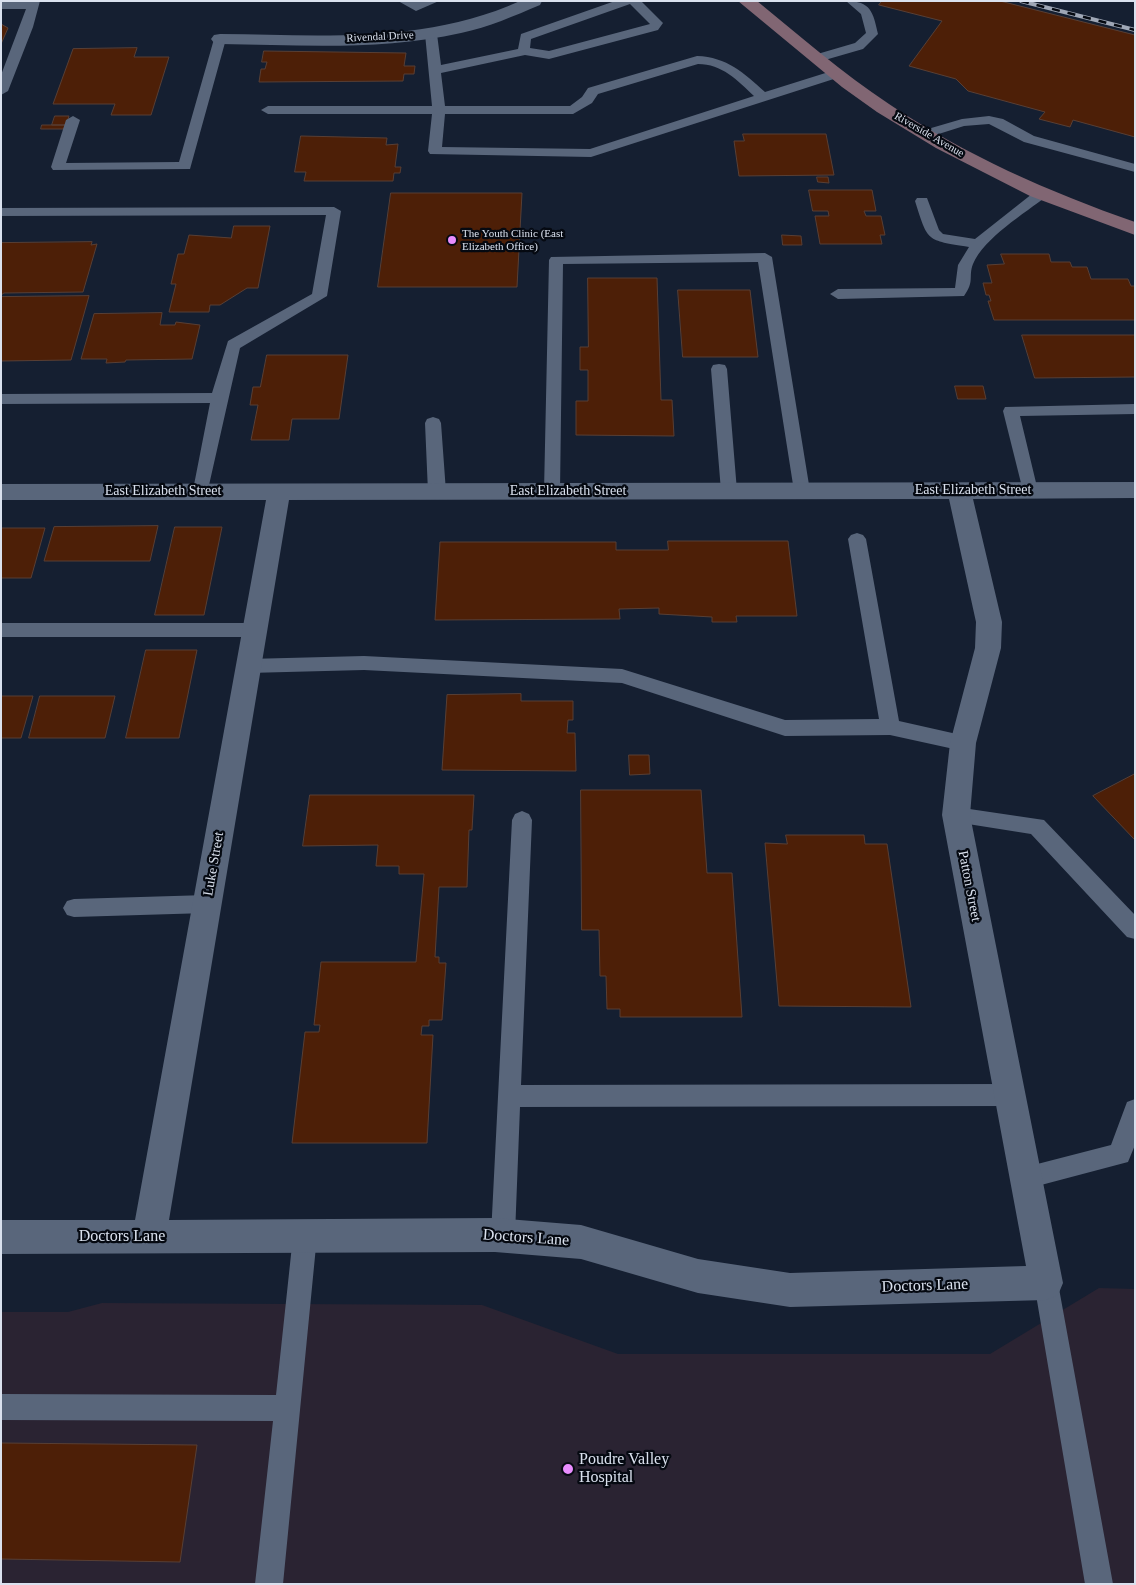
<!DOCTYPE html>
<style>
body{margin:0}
#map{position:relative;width:1136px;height:1585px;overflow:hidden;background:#151f31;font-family:Georgia,serif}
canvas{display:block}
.frame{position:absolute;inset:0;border:2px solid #dae1ee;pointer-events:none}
</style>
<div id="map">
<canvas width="1136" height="1585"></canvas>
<div class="frame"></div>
</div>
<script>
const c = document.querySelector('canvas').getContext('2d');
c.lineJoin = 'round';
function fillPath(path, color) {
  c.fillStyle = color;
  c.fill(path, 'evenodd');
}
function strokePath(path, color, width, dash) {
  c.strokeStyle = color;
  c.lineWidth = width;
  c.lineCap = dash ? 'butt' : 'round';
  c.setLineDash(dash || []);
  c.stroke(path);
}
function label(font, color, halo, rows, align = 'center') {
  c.font = font + ' Georgia,serif';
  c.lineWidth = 4.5;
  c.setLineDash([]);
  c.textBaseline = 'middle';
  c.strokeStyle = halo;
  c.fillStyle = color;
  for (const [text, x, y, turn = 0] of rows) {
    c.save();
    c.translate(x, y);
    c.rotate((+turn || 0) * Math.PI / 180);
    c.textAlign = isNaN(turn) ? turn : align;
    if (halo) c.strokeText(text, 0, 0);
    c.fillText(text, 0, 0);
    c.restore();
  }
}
fillPath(new Path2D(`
 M1099,1288L1135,1289V1584H1V1312H68L102,1303L482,1305L618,1354H990Z`), '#2a2332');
const building = new Path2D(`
 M882,1H1000L1135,35V137L1073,120L1070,127L1039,119L1045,112L968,91L956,79L909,66L942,21L879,5Z
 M1,24L8,28L1,44Z
 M137,48L134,57H169L151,115H111L115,104H53L73,49Z
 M264,51L406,53L404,66H415L414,74H404L403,81L259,82L261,69H265L267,62H262Z
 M55,116H69L66,125H52Z
 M42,125H65L64,129H41Z
 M743,134H826L834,175L739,176L734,141H744Z
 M301,136L387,138L386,145L398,144L395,167H401L400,173H394L393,181H304L306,172H295Z
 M817,177H828L829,183L818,182Z
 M809,190H872L876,211H864L866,216H881L885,235H880L882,244H820L815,216H829L828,211H813Z
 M391,193H522L517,287H378Z
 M234,226H270L258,288H247L220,305H210L209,312H169L176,284H171L178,254H184L189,235L231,238Z
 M782,235L801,236L802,245H783Z
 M92,242L91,245L97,244L83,292L4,293L1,295V243Z
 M1001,254H1049L1051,262H1070L1072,267H1087L1091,279H1128L1131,286H1135V320H994L988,301H991L989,295H986L983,283H992L987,265L1004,264Z
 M588,278H657L661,400H672L674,436L576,435V401H588V370H580V347H588Z
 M678,290H750L758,357H683Z
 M89,296L71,360L1,361V297Z
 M162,313L160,325H175L176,322L200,325L192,359L126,360L125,362L106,363L107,359H81L94,314Z
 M1022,335H1135V377L1035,378Z
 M267,355H348L339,419H292L289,440H251L258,405H250L253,387H260Z
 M955,386H983L986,399H958Z
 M158,526L150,561H44L54,527Z
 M175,527H222L204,615H155Z
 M1,528H45L31,578H1Z
 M668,541H788L797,616H736L737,622H712V617L659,614V608L619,609L620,619L435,620L440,542H616V550H668Z
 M146,650H197L179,738H126Z
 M521,694V701H573V720H568L567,733H575L576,771L442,770L447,695Z
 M1,696H33L21,738H1Z
 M40,696H115L105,738H29Z
 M629,755H649L650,774L630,775Z
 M1135,774V840L1093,796Z
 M581,790H701L707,873H732L742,1017H620V1009H607L606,976H600L599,930H582Z
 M310,795H474L472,830H469L467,887H439L435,957H439V963H446L442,1020H429V1026H422L421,1035H433L427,1143H292L305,1032H319L320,1025H314L321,962H416L424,874H399V866H376L378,845L303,846Z
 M786,835H864L865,844H887L911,1007L779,1006L765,843L787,844Z
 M1,1443L197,1445L180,1562L1,1559Z`);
fillPath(building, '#4d1f07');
strokePath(building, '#583f35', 1);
fillPath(new Path2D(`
 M1,1H40L33,27L8,91L1,95V75L26,9H1Z
 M398,1H439L416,11Z
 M615,1H641L663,23L658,30L549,59L525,55L441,73L445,106H570L582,97L588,88L697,56C727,57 744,73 765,92L835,70L841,74L840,77L591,157L430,154L428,151L432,114H268L261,110L268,106H432L425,34L427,31L431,30L437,34L441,65L518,49L521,34ZM630,4L650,24L549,51L530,48L531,39ZM698,64C722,64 737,80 754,96L590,149L442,147L445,114H573L592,103L598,94Z
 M846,1C871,1 873,12 878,34L863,49L818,62L814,61L812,58L814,55L855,43L866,33L861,14Z
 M220,35L226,39L190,169L53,170L51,167L66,120L73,116L80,120L66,163L179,162L214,39Z
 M989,116L1003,119L1034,136L1135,164V172L1024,142L989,124L964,126L926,138L919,134L921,131L962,119Z
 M1042,189L1049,193L1047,196C1025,213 984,238 973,264C968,277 975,281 964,296L838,299L830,294L838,289L955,288L958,265L969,247C926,240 928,242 915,201L917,198H927L939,230L943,234L975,239L1037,190Z
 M334,207L341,211L327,296L240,348L207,494L201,496L195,494L193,490L210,403L1,404V394L212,393L228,341L312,294L326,215L1,216V208Z
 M765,253L772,257L810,491L808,495L802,497L796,495L794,491L758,262L563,264L560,491L558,495L552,497L546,495L544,491L549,260L551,257Z
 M719,364L725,365L727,369L737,491L735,495L729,497L723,495L721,491L711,369L713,365Z
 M1135,404V414L1020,416L1038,491L1036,495L1030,497L1024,495L1003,411L1005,407Z
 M433,417L439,419L441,423L446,492L443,496L437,498L431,496L428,492L425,423L427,419Z
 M857,533L863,535L866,539L899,721L970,737L973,743L970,749L963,751L890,735L785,736L622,683L364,670L248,673L241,671L239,666L241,661L248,659L364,656L622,669L785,720L879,719L848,539L851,535Z
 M1,623H254L260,625L263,630L260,635L254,637H1Z
 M956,807L1044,820L1135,915V939L1127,937L1031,834L949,821L946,815L949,809Z
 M522,811L529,814L532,820L521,1085L1010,1084L1018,1087L1022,1095L1018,1103L1010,1106L520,1107L515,1235L512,1244L503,1247L494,1244L491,1235L512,820L515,814Z
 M207,895L214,897L218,904L214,911L207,913L74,917L67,915L63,908L67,901L74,899Z
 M1135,1099V1145L1128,1162L1026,1189L1018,1185L1014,1177L1018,1169L1111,1145L1127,1102Z
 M305,1224L314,1227L317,1236L283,1584H255L273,1421L1,1420V1394L276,1395L293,1236L296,1227Z
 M1046,1271L1055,1274L1058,1283L1113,1584H1085L1034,1283L1037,1274Z`), '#59667b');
fillPath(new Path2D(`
 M520,1H542L540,5C514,16 489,27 461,33C382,51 300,45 220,44L214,43L211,39L214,35L220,34C321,35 425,44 520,1Z
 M1135,482V498L973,499L1002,622L1001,648L976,743L970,815L1063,1283L1058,1295L1046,1300L790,1307L698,1293L581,1259L495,1252L1,1254V1220H135L266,500H1V484ZM949,499L976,622L975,648L950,743L942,815L1026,1266L790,1273L698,1259L581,1225L495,1218L169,1220L289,500Z`), '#59667b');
fillPath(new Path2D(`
 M738,1H757C800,36 842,73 889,104C965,155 1049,192 1135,222V235L1030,196L936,148L877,112L842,87Z`), '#816673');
const rail = new Path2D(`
 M1021,1L1135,30`);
strokePath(rail, '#9fa7b6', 4);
strokePath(rail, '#050911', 2.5, [8]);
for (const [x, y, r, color] of [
 [452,240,5,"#e98dfe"],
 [568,1469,6,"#e98dfe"]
]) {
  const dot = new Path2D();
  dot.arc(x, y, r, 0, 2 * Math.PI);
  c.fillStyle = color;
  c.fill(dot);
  strokePath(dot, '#050911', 2);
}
label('11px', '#dae1ee', '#050911', [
 ["Rivendal Drive",380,37,-3],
 ["Riverside Avenue",929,135,30]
]);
label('11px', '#dae1ee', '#050911', [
 ["The Youth Clinic (East",462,234],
 ["Elizabeth Office)",462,247]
], 'left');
label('14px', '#dae1ee', '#050911', [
 ["East Elizabeth Street",973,490],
 ["East Elizabeth Street",163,491],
 ["East Elizabeth Street",568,491],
 ["Luke Street",214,864,-80],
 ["Patton Street",969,886,79]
]);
label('16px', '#dae1ee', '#050911', [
 ["Doctors Lane",122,1237],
 ["Doctors Lane",526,1238,4],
 ["Doctors Lane",925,1286,-2]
]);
label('16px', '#dae1ee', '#050911', [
 ["Poudre Valley",579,1460],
 ["Hospital",579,1478]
], 'left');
</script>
